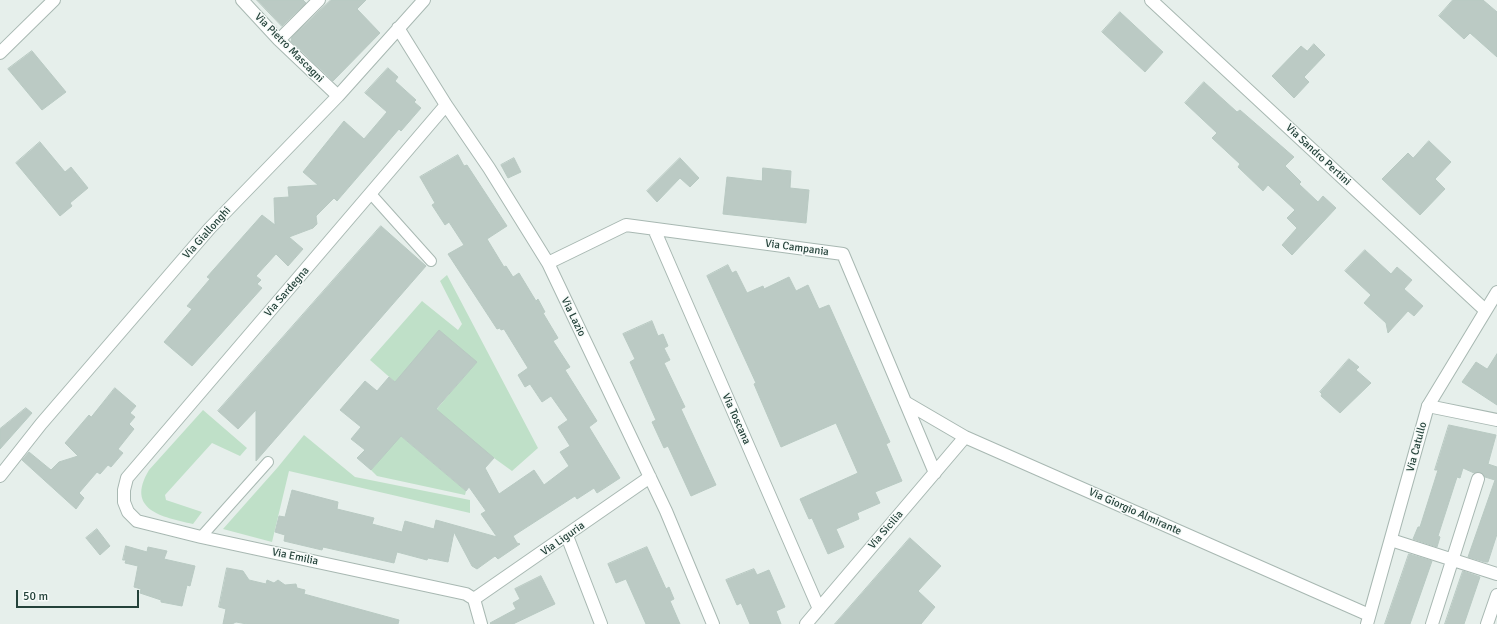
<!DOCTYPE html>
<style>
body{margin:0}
#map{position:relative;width:1497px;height:624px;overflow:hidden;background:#e6efeb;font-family:Signika,sans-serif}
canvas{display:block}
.scale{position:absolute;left:16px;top:590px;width:123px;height:18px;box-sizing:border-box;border:2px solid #24423a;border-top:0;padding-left:5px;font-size:12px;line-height:14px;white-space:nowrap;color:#24423a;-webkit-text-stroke:3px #f7fbf9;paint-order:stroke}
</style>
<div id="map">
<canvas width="1497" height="624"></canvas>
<div class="scale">50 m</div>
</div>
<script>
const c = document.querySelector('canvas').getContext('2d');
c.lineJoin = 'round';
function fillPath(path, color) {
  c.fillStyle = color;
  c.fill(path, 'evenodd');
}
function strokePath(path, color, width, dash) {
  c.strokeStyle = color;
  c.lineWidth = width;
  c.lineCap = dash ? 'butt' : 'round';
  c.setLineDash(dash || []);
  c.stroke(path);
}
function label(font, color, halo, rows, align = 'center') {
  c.font = font + ' Signika,sans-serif';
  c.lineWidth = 3;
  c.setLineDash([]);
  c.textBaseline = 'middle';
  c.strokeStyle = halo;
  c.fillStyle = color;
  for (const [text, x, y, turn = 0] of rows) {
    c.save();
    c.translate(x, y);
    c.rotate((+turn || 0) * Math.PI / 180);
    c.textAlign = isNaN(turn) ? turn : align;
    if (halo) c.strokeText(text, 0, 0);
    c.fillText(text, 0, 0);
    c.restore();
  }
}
fillPath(new Path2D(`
 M447,275L538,448L512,471L494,458L426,422L476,362L395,382L370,360L422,301L458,330L462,324L440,281Z
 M203,410L247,448L240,456L212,443L165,495L166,500L202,512L193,524C162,517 125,510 149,470Z
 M304,435L355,477L470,500V513L289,471L272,542L223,529L278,467Z
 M400,435L466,491L465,495L377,476L371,470Z`), '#bfe0c8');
const building = new Path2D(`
 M257,0H303L306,3L282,26Z
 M331,0H366L357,9L380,33L333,81L291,41L292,37Z
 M1453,0H1483L1497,12V57L1470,33L1464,39L1439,16Z
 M1120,12L1163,52L1145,72L1102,32Z
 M1314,44L1325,55L1304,77L1309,82L1294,98L1272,76L1301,46L1307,51Z
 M32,51L66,92L42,110L8,69Z
 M388,68L398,77L395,81L416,100L414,102L421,108L401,131L399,129L337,201L334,198L316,216L317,224L313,228L289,237L303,249L288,266L276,254L256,276L261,280L257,284L262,288L192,366L164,342L192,309L187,306L210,279L207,277L262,215L275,225L274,198L289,197L288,187L318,185L303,172L344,121L364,139L387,112L365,93Z
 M1204,82L1237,112L1240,110L1294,157L1285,166L1301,182L1299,184L1318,202L1323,196L1336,208L1292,255L1282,245L1297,228L1287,218L1295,210L1268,185L1263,191L1238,167L1240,164L1212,138L1217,133L1185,103Z
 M1429,141L1451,162L1435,179L1445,189L1420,215L1382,179L1408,153L1413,158Z
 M40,142L65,172L71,167L88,188L70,203L72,206L60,216L16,163Z
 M458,155L464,166L467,165L507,226L487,239L504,267L506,266L513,277L519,273L536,301L538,299L545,312L543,313L558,338L553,341L570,367L565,370L597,421L589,427L620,478L597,493L594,488L577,499L575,496L513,536L517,543L520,544L498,559L495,556L477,569L472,566L454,532L448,562L428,558L427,560L397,552L394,563L323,547L322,550L284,541L285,535L275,532L279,516L285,517L292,490L338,502L337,509L374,518L372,524L402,532L405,521L434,529L436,520L497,537L481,514L486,511L469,487L466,491L401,436L371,470L357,458L365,450L351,439L361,427L340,410L365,381L377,391L389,377L395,382L439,330L477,362L436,409L494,458L485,468L499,494L534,470L544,485L569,466L560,452L570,446L558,427L568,420L551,396L542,402L530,384L525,387L518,375L528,368L504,329L501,330L500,328L497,329L448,254L464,245L449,222L445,225L432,205L435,203L420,177Z
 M514,158L521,172L508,178L501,165Z
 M680,158L699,178L690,187L680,178L657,202L647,191Z
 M763,168L791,171L790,188L809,190L806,223L723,214L727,177L762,181Z
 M381,226L426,266L256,461V410L238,429L218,411Z
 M1365,250L1391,274L1397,267L1412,280L1404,289L1423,306L1414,316L1408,311L1388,333L1386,323L1364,303L1371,295L1345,271Z
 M728,265L732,273L736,271L747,293L763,286L764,289L789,277L796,291L808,285L819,309L829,305L890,442L886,444L902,481L875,492L880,503L857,513L859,519L836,529L844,547L828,554L812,518L809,519L800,499L858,473L836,423L781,447L754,384L756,383L707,276Z
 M652,321L658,336L663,334L668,346L664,348L670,360L664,363L685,407L681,409L716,485L691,496L668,446L664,448L652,422L656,420L630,362L635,359L623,334Z
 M1497,354V405L1462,382L1476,362L1487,369Z
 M1349,359L1359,367L1356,370L1371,383L1340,413L1321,396L1322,394L1320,392Z
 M115,388L136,406L130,413L135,417L129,424L134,429L118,449L123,453L111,467L108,465L100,474L97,472L79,493L84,498L76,509L22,460L29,452L51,470L59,462L78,456L65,443L89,415L91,417Z
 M26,408L32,413L0,449V429Z
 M1449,425L1496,435L1488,464L1497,467V534L1488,562H1485L1468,557L1495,480L1485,477L1480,472L1474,473L1463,468L1460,478L1457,477L1438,536L1440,537L1437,547L1413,539L1418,527H1420L1438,470H1435Z
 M97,529L110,546L100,555L86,538Z
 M910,538L941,566L918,591L935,607L921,624H835Z
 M126,546L147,552L148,547L167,551L164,559L195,566L190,586L187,585L182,606L161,602V600L140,593L141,589L134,587L138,566L125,563L126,560H123Z
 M647,547L666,589L669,587L674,599L670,601L680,624H646L626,579L616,583L608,564Z
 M1409,554L1432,561L1410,624H1385Z
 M227,568L243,571L249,580L266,584L267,580L274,583L278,580L285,585L296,584L297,588L305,590L304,594L399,620L398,624H247L236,622L232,624H223L226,609L219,607Z
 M754,569L757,575L769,570L785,607L776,611L781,624H750L741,603L737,605L726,580Z
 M1463,571L1480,577L1464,624H1445Z
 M541,576L555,604L513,624H491L490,623L516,609L513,603L520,599L515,589Z`);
fillPath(building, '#bbcac4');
strokePath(building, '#b8c9c2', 1);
const service = new Path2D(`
 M371,194L431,261
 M201,537L268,462`);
const minor = new Path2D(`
 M242,0L279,40L338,96
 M1151,0L1485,310
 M398,28L446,105L489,168L548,263L666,511L713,624
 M279,40L319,0
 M0,53L54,0
 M446,105L127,478L124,490V502L128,512L137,521L201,537L466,594L474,599L481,624
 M654,229L819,609
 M548,263L626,225L843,254L935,473
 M905,402L965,437L1369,615
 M1428,406L1497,420
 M0,476L41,424L210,228L338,96L424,0
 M567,536L601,624
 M1391,540L1497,574
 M474,599L650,477
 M806,624L965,437
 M1432,624L1478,479
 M1487,624L1497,595`);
const tertiary = new Path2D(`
 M1367,624L1428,406L1497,292`);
strokePath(service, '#a8b8b2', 12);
strokePath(minor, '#a8b8b2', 14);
strokePath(tertiary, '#a8b8b2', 14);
strokePath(service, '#fff', 10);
strokePath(minor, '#fff', 12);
strokePath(tertiary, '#fff', 12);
label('11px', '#24423a', '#f7fbf9', [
 ["Via Pietro Mascagni",289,48,45],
 ["Via Sandro Pertini",1318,155,43],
 ["Via Giallonghi",207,233,-48],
 ["Via Campania",797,248,8],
 ["Via Sardegna",287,292,-49],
 ["Via Lazio",573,317,64],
 ["Via Toscana",736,419,66],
 ["Via Catullo",1417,447,-75],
 ["Via Giorgio Almirante",1135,512,24],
 ["Via Sicilia",886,530,-49],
 ["Via Liguria",563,539,-35],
 ["Via Emilia",295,557,12]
]);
</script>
